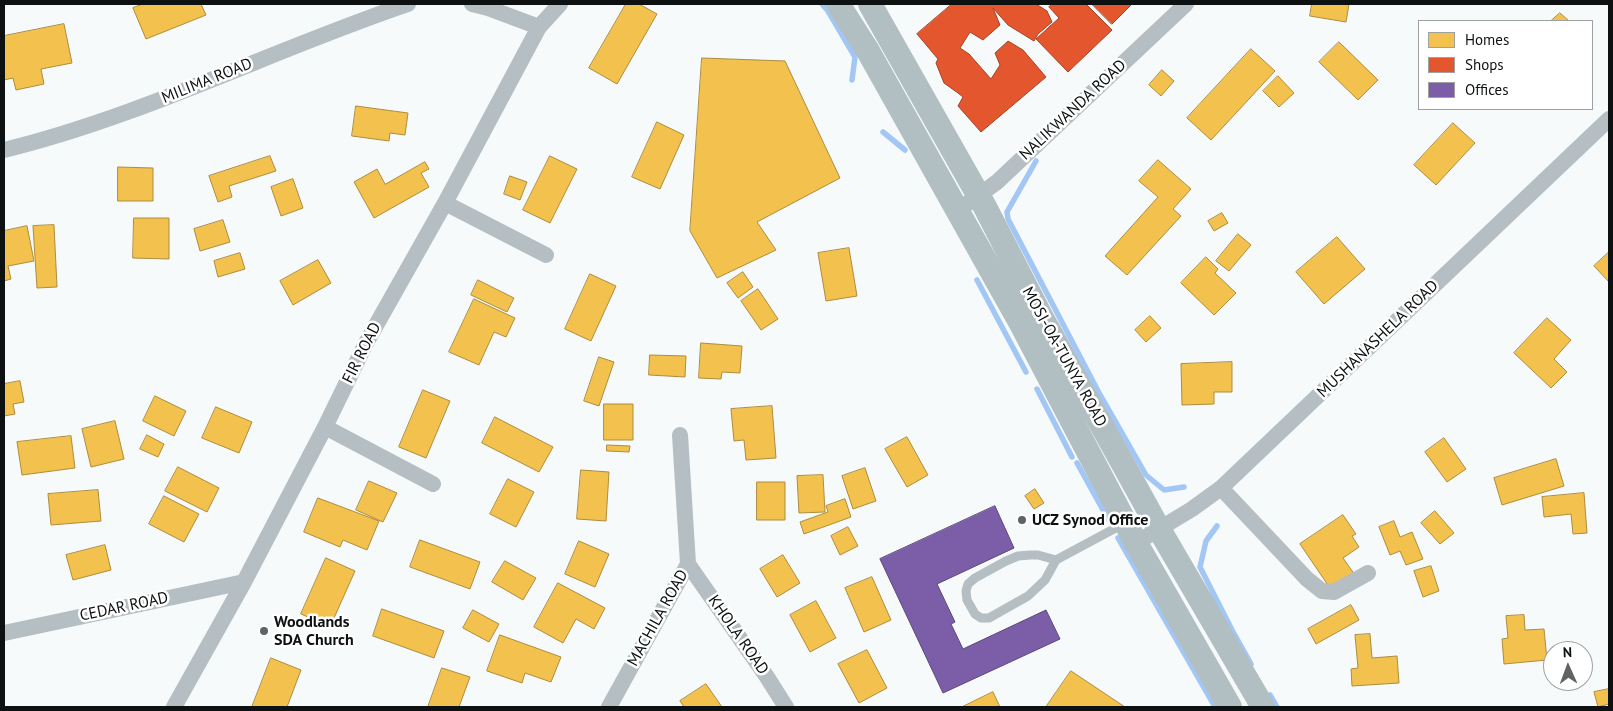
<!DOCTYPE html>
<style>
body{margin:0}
#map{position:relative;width:1613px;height:711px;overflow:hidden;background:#f6fafa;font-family:"PT Sans",sans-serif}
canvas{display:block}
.frame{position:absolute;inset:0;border:5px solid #0e1111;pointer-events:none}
.legend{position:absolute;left:1418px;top:20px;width:175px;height:90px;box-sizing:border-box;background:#fff;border:1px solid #9fa0a0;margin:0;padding:6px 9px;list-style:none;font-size:15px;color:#0e1111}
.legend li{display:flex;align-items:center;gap:10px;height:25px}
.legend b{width:25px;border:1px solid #9fa0a0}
.north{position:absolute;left:1543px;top:641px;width:50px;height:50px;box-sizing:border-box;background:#fff;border:1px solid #9fa0a0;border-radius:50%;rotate:358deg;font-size:14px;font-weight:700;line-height:20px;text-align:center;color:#0e1111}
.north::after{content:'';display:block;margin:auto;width:18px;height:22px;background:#5f6363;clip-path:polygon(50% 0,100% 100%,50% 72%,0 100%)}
</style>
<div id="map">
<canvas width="1613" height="711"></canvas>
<div class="frame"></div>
<ul class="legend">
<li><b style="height:14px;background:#f2c14e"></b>Homes</li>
<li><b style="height:14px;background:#e4572e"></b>Shops</li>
<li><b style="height:14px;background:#7b5ea7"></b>Offices</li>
</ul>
<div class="north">N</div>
</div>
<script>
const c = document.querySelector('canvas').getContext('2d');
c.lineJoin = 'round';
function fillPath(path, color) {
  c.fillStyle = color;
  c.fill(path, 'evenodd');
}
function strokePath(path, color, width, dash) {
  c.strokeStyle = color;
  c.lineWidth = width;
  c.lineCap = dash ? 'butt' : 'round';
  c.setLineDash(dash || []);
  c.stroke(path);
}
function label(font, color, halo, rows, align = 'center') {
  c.font = font + ' "PT Sans",sans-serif';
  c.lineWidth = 5;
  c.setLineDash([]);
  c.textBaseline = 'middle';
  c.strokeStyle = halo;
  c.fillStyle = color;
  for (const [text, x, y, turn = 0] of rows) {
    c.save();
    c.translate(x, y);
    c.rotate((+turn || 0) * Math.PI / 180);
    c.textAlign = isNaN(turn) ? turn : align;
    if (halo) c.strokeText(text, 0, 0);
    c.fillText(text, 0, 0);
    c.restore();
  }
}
const homes = new Path2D(`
 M143,4H201L206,15L146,39L133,8Z
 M626,4H639L657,14L617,84L589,68Z
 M1312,4H1349L1346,22L1310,16Z
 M1560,13L1569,21H1551Z
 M64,24L72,63L41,69L44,84L16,90L13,78L4,80V36Z
 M1339,42L1378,80L1358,100L1319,62Z
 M1251,49L1275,71L1211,140L1187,118Z
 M702,58L785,61L840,178L757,222L776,250L717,278L690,231Z
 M1162,70L1174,81L1161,96L1149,85Z
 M1278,76L1294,93L1279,107L1263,91Z
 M356,106L408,113L405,135L390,133L389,141L352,136Z
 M657,122L684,135L660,189L632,177Z
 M1453,123L1475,143L1436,185L1414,165Z
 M270,156L276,171L229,186L232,197L218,202L209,176Z
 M550,156L577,169L550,223L523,210Z
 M1158,160L1191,189L1173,209L1181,216L1127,275L1105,256L1158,197L1139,181Z
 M425,162L429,169L421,173L429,187L374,218L354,182L377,169L385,184Z
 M118,167L153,168V201H118Z
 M510,176L527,182L520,200L504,194Z
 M293,179L303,208L281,216L271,187Z
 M1222,213L1228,223L1214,231L1208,221Z
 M134,218H169V259L133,258Z
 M223,220L230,242L200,251L194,229Z
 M54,225L57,287L37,288L33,226Z
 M27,226L34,261L8,266L11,279L4,281V231Z
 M1238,234L1251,245L1229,271L1216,261Z
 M1337,237L1365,269L1324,304L1296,272Z
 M849,248L857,296L826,301L818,253Z
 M1609,252V282L1594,266Z
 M240,253L245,269L218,277L214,261Z
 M1206,257L1218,269L1215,273L1236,293L1214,315L1181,283Z
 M318,260L331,283L293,305L280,281Z
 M743,272L753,287L738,298L727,283Z
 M590,274L616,286L591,341L565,329Z
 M478,280L514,298L507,312L471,295Z
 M758,289L778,319L761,330L741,301Z
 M474,299L515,318L506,337L494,332L479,365L449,352Z
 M1150,316L1161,328L1146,342L1135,330Z
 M1547,318L1571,340L1554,359L1567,372L1551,388L1514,353Z
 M701,343L742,346L740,373L722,372L721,379L699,378Z
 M650,355L686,356L685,377L649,375Z
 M599,357L614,362L599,406L584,401Z
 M1232,362V392H1214V404L1182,405L1181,364Z
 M20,381L24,402L13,404L15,414L4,416V384Z
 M423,390L450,401L426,458L399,447Z
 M155,396L186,411L174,436L143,421Z
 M604,404H633V440H604Z
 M772,406L776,458L746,460L744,440L734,441L731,409Z
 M216,407L252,422L239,453L202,438Z
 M495,417L553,447L539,472L482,443Z
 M115,421L124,459L91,467L82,429Z
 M147,435L164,444L158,457L140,449Z
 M71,436L75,468L22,475L17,442Z
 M907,437L928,475L907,487L885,449Z
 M1444,438L1466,469L1447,482L1425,452Z
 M607,445L630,446L629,452L607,451Z
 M1556,459L1564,486L1502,505L1494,478Z
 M178,467L219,488L207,512L165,491Z
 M865,468L876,501L853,509L842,476Z
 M581,470L609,472L606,521L577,519Z
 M823,475L825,512L799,513L797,476Z
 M508,479L534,492L516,527L490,514Z
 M369,481L397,493L383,522L356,510Z
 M757,482H785V520H757Z
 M1035,489L1044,503L1034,509L1025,496Z
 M98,490L101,521L51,525L48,494Z
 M1584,493L1587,533L1573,534L1571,514L1544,517L1542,497Z
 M164,496L199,514L184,542L149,524Z
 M318,498L379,521L367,550L343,540L340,547L304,532Z
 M845,499L851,517L804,534L800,522L828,512L826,506Z
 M1435,511L1454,533L1440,544L1421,523Z
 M1343,515L1356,534L1352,536L1359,547L1343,558L1355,575L1332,591L1300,544Z
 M1394,521L1400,537L1412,532L1423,559L1406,565L1400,551L1390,555L1379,527Z
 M848,527L858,546L840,555L831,536Z
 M420,540L480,562L470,589L410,567Z
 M579,541L609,554L595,587L565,574Z
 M105,545L111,570L73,580L66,555Z
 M783,555L800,583L777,597L760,569Z
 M326,558L355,571L330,627L301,614Z
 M505,561L536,578L523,600L492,582Z
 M1431,566L1439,591L1423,597L1414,571Z
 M872,577L891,620L864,632L845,588Z
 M558,583L605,608L594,629L576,619L563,643L534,627Z
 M816,601L836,638L810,652L790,615Z
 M1351,605L1359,620L1316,644L1308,629Z
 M382,609L444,631L434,658L373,636Z
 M473,610L499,624L489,642L463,628Z
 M1524,615L1525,630L1544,629L1547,660L1504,664L1502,639L1508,638L1506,616Z
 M1370,634L1372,658L1397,656L1399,683L1352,686L1351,669L1358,668L1355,635Z
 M500,635L561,657L551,682L525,673L522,683L487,671Z
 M867,650L887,688L859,703L838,664Z
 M271,658L301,670L287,707H252Z
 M442,668L470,677L459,707H428Z
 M1071,671L1125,707H1046Z
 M706,684L722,707H684L680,701Z
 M1609,689V704L1598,707L1594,692Z
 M993,692L1000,707H962Z`);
fillPath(homes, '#f2c14e');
strokePath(homes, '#ae8c3c', 1);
const shops = new Path2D(`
 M952,4H1036L1047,11L1052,22L1038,34L1034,41L1008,25L993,8L1000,25L983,40L970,32L960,48L969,54L991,79L1000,65L995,53L1008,41L1023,50L1046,77L981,132L958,106L963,97L958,93L944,83L936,63L938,59L917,34Z
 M1053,4H1086L1112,30L1068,72L1036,39L1059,18L1049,7Z
 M1092,4H1132L1112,24Z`);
fillPath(shops, '#e4572e');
strokePath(shops, '#a44225', 1);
const offices = new Path2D(`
 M995,506L1014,548L937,584L955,622L951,624L963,649L1046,610L1060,639L943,693L880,559Z`);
fillPath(offices, '#7b5ea7');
strokePath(offices, '#5a477a', 1);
strokePath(new Path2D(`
 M822,4L828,11L855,57L852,80
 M883,132L905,150
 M1036,161L1007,212L1008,219L1098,391L1146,475L1164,490L1184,487
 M977,280L1026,372
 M1037,389L1072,457
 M1077,463L1108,519
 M1217,526L1206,541L1200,567L1232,630L1251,664
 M1118,538L1215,707
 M1270,695L1277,707`), '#a3c7f5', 5.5);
strokePath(new Path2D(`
 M1056,560L1038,555H1030L1018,556L1006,561L975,578L968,584L966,591L967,600L975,614L981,618H989L1028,596L1045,580L1056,560L1125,523`), '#b4bec3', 9);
strokePath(new Path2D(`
 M472,4L488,8L539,27
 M4,150C143,116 272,50 408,4
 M445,203L546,255
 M957,211L997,182L1186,4
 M325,427L433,484
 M1221,488L1307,579L1322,591L1334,592L1368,573
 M1136,543L1192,509L1221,488L1609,119
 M688,564L767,677L786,707
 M4,633L244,582
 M174,707L244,582L325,427L366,343L445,203L539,27L560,4
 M609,707L688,564L680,435`), '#b4bec3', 16);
strokePath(new Path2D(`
 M838,4L868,51L1021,324L1136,543L1230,707
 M870,4L985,207L1040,314L1159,529L1263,707`), '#b1bec2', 24);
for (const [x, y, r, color] of [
 [1022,520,5,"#5f6363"],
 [264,631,5,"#5f6363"]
]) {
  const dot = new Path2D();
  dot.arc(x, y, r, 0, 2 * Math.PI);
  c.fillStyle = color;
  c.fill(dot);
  strokePath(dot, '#fff', 2);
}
label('16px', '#0e1111', '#fff', [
 ["MILIMA ROAD",207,81,-22],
 ["NALIKWANDA ROAD",1073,110,-43],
 ["MUSHANASHELA ROAD",1378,339,-44],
 ["FIR ROAD",362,353,-63],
 ["MOSI-OA-TUNYA ROAD",1064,357,61],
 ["CEDAR ROAD",124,607,-12],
 ["MACHILA ROAD",658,618,-61],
 ["KHOLA ROAD",738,635,55]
]);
label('bold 16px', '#0e1111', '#fff', [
 ["UCZ Synod Office",1032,520],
 ["Woodlands",274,622],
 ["SDA Church",274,640]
], 'left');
</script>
